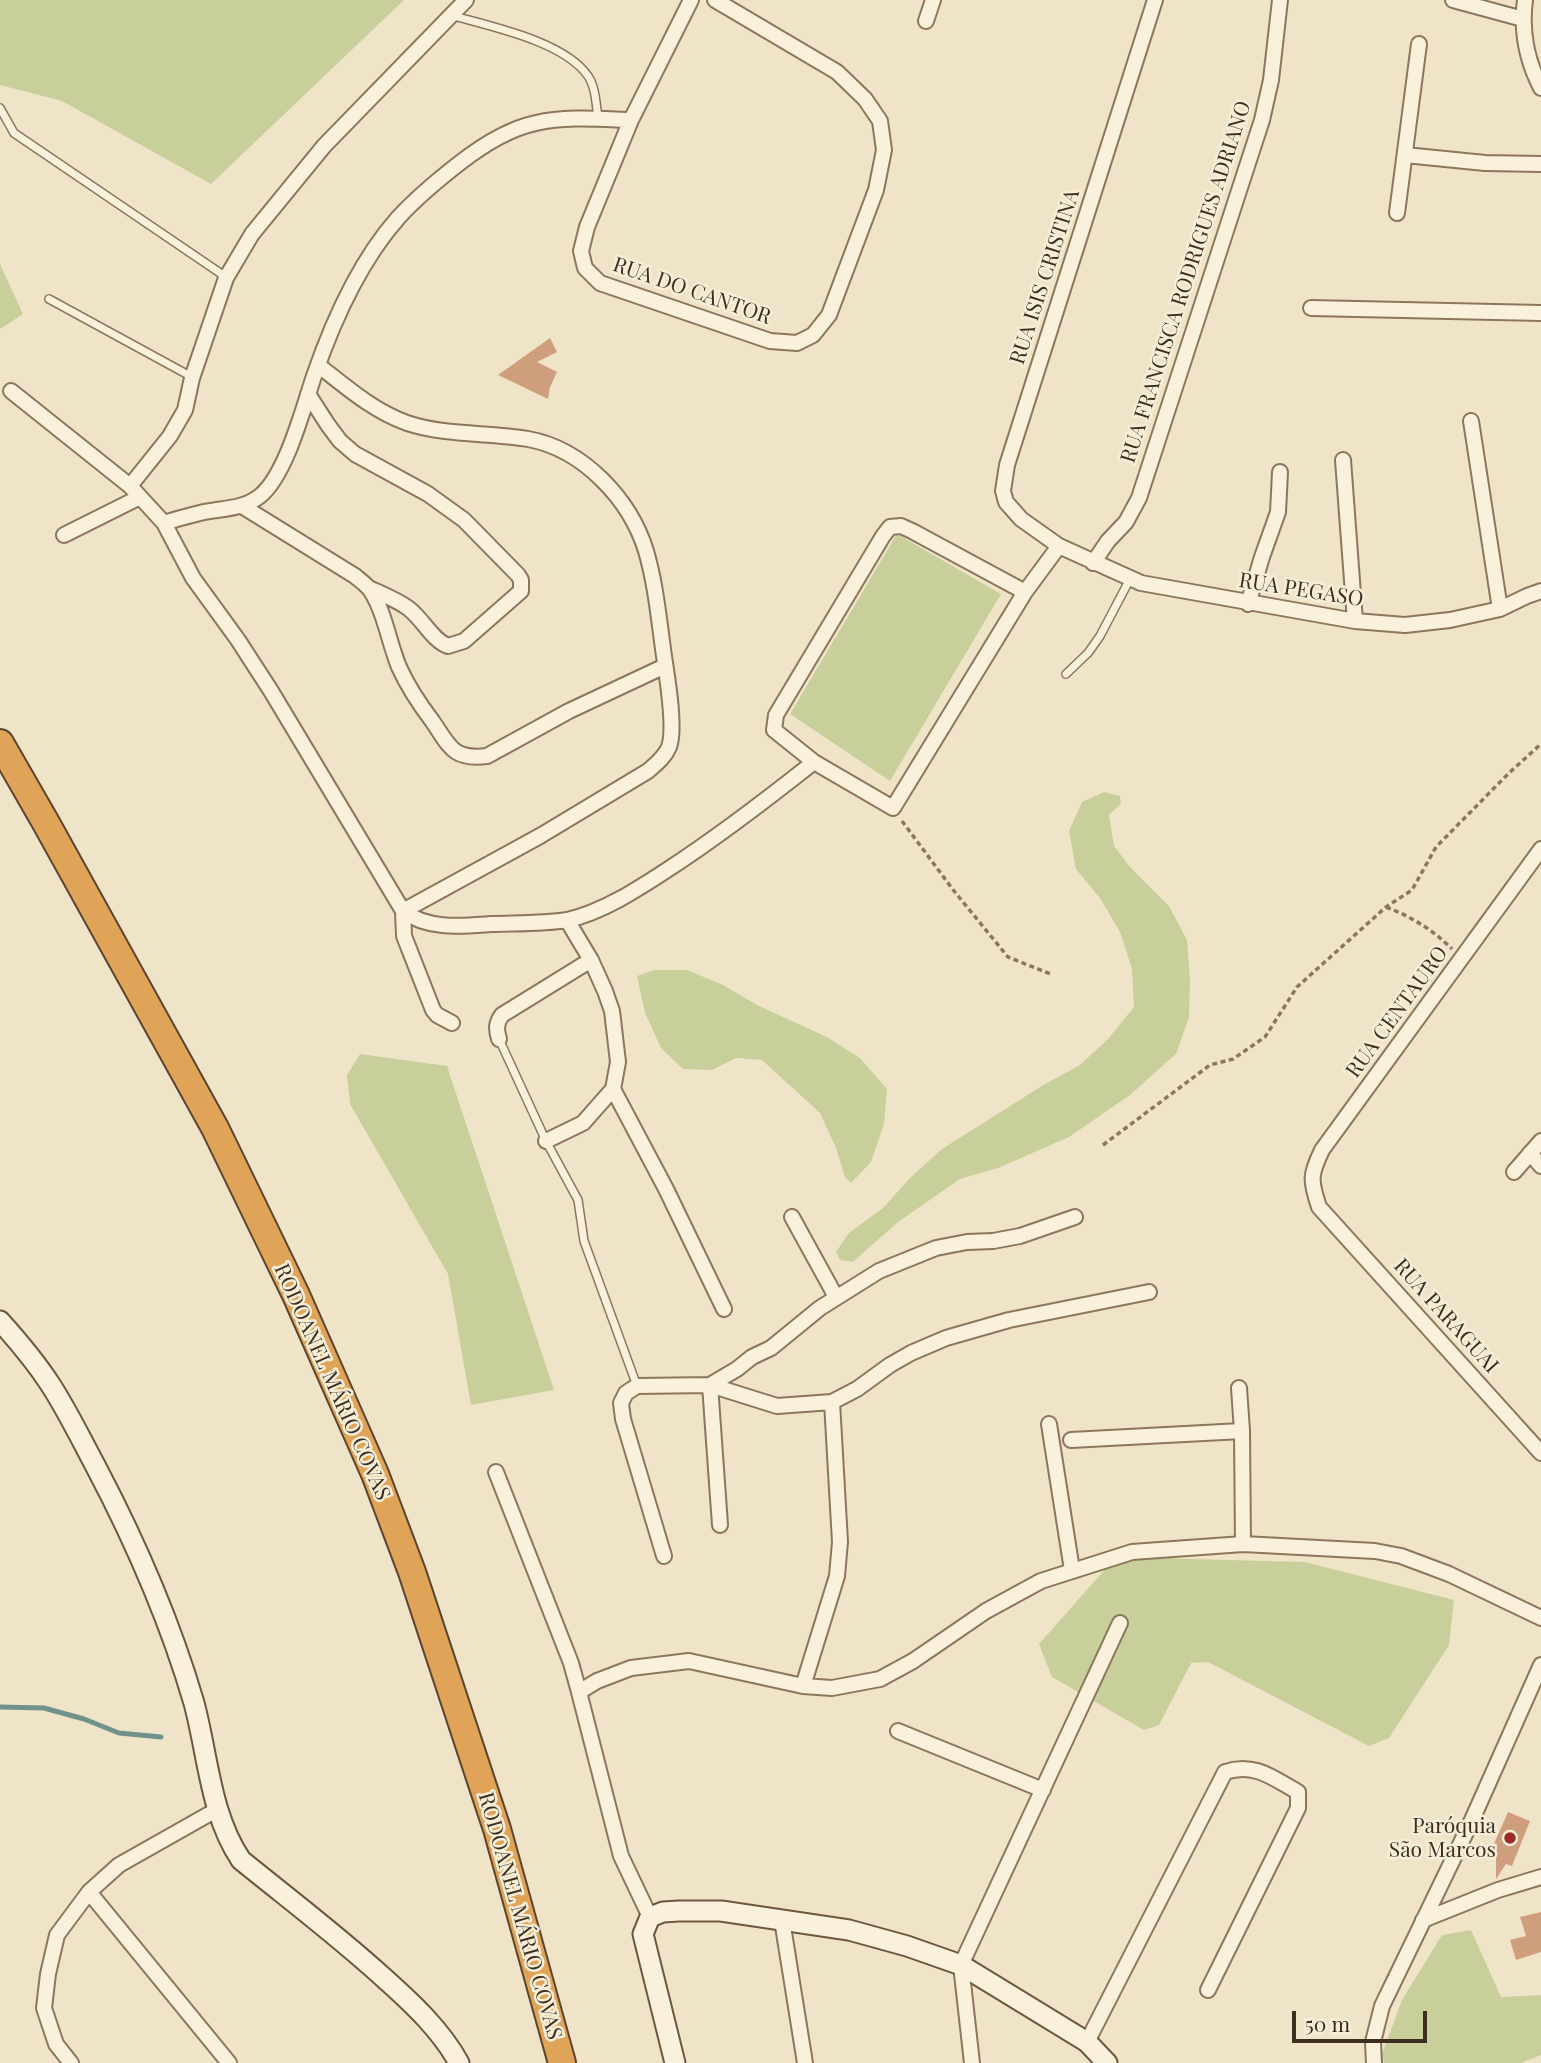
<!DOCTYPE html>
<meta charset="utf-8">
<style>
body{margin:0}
#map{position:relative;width:1541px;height:2063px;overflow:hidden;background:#f0e4c8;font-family:"Playfair Display",serif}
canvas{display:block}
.scale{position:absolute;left:1292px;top:2011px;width:135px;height:32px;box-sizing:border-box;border:4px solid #3d2e20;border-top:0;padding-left:9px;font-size:21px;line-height:24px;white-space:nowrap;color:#3d2e20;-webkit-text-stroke:5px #f7eed8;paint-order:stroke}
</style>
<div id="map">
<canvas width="1541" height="2063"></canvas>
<div class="scale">50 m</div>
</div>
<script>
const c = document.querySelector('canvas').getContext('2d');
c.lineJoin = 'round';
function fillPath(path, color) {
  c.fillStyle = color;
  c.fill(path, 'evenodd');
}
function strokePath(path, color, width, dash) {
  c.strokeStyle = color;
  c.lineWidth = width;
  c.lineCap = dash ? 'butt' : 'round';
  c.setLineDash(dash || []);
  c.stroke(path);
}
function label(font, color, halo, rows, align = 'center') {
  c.font = font + ' "Playfair Display",serif';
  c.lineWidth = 5;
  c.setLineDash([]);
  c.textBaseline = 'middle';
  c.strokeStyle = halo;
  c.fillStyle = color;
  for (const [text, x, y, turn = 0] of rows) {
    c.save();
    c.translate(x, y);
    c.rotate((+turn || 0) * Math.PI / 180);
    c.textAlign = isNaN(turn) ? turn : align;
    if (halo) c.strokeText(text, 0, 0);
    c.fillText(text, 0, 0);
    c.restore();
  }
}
fillPath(new Path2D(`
 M0,0H404L211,184L62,101L0,85Z
 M0,264L23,314L0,329Z
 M897,534L1001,594L890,781L790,714Z
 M1104,792L1120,796L1121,804L1109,815L1114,846L1130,867L1169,906L1187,940L1190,979L1189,1017L1176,1054L1130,1095L1069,1137L998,1168L960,1179L898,1222L853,1262L840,1260L836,1252L849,1233L883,1208L910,1178L942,1149L1045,1084L1080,1065L1108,1039L1134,1007L1132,969L1120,932L1100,898L1076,869L1069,831L1082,802Z
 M654,970H687L723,985L757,1005L827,1037L860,1058L887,1089L884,1124L871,1162L851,1183L845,1177L836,1148L820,1113L762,1060L736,1058L712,1070L683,1069L661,1048L645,1013L637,976Z
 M360,1054L447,1066L554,1390L471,1405L448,1274L350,1104L347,1075Z
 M1116,1557L1305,1562L1454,1600L1449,1645L1389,1738L1369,1746L1208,1662L1191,1663L1159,1725L1144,1730L1052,1677L1039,1644Z
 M1471,1930L1501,1997L1541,1995V2055L1521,2063H1384L1382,2054L1402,2000L1442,1935Z`), '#c9cf9b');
strokePath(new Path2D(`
 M0,1707L44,1708L84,1719L119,1733L161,1737`), '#6f938a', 5);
fillPath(new Path2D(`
 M550,338L557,352L537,362L557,372L550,387L548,399L498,375Z
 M1508,1812L1530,1821L1512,1866L1506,1864L1496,1879V1858L1489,1855Z
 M1541,1912V1952L1516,1960L1510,1940L1526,1936L1520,1917Z`), '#cf9f7d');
const service = new Path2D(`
 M450,15C489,26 564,41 588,76C596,88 596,105 598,118
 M0,108L14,133L226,277
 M49,299L192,377
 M1066,674L1088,653L1100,636L1130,579
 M499,1039L546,1141L578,1200L584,1241L637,1386`);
const minor = new Path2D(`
 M691,0L631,120L587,227L581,251L585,268L600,283L770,341L797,343L813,335L829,315L876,190L884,150L880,121L865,99L837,72L715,0
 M1155,0L1007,465L1003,491L1006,502L1021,519L1059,546L1141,583L1355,621L1405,625L1450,620L1500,609L1527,596L1541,591
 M1453,0L1523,19
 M1525,0C1521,30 1527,61 1541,88
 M926,21L933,0
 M1405,155L1485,163L1541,164
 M1397,213L1419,44
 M1311,308L1541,313
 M318,365C345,386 373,411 407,423C446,436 488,432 528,439C583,449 630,499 646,551C656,585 659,621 664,656C667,677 676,728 669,747C665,757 656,764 648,771L540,836L403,911L404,936L433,1010L437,1015L452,1023
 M11,391L130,486L164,523L193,578L238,640L271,691L403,911C428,930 462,926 491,924C516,923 542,924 567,920C601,913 638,889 667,870C718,837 766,800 814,762
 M308,394L328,425L340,441L355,454L428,494L464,520L518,575L521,580V591L464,641L448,646C432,640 423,619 408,608C397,600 382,594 369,588
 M1471,421L1500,609
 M1343,460L1355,621
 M130,486L170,436L185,410L192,378L226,278L252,234L324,146L466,0
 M242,506L355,576C361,581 367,585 371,591C385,613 389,643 399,667C408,687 420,705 433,722C450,747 453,760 487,756L569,711L665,666
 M164,523C176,519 188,516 200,513C221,508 242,510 260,496C286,475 303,409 314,376C333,321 359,262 398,218C417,197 439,179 461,162C483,145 508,129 536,123C566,116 600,119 631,120
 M64,535L140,497
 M1093,563L1108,541L1126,522L1139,498L1262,120L1271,80L1280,0
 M1025,592L912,531L901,526L890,527L883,536L776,715L774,730L814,762L893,808L1025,592L1059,546
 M1248,604L1262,557L1278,512L1280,472
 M1541,849L1322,1150C1310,1175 1310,1180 1319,1207L1541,1453
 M567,920L591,960L605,991L612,1011L618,1062L613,1089L666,1189L724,1309
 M499,1039C496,1029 496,1023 502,1015L591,960
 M546,1141L583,1123L613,1089
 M1530,1153L1541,1166
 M1514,1172L1541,1141
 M792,1217L836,1297
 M1239,1388L1242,1431L1243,1544
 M1049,1424L1072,1570
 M1071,1440L1242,1431
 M496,1472L571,1663L579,1692
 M720,1525L710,1385L737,1369L752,1357L771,1348L820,1308L879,1271L936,1248L967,1242L993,1241L1020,1236L1075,1217
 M664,1556L623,1419L621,1403L626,1393L637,1386L710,1385L777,1406L832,1402L857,1389L890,1365L911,1353L946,1338L1009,1320L1149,1292
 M803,1686L837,1576L840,1542L832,1402
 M898,1731L1043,1790
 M89,1892L229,2063
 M650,1917L621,1856L579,1692L597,1681L631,1668L689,1661L803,1686L832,1688L880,1679L913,1661L986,1611L1041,1581L1132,1552L1243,1544L1375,1551L1401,1556L1449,1574L1541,1618
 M782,1920L805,2063
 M1423,1920L1498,1890L1541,1877
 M1087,2042L1225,1772C1254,1762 1273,1778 1298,1792V1808L1208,1990
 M71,2063L56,2044L44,2008L48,1974L57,1935L89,1892L119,1865L218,1809
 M972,2063L961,1965L1120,1623
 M1374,2063L1373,2042L1382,2006L1472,1820L1541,1665`);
const secondary = new Path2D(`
 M0,1321C18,1341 35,1361 50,1384C67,1410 81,1439 96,1467C136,1543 170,1621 194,1703C208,1755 210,1814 241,1860C289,1899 338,1936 384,1978C412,2003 441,2030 459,2063
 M675,2063L643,1934L650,1917L663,1912L679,1911H721L849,1930L907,1946L961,1965L1087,2042L1107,2063`);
const motorway = new Path2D(`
 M0,743L46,823L215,1128L296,1295L375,1474L412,1572L497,1829L562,2063`);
strokePath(service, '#8d765c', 10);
strokePath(minor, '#8d765c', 18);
strokePath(secondary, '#6f573f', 23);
strokePath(motorway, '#5b4430', 30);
strokePath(new Path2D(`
 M902,821L954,891L1008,957L1053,975
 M1386,907C1412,917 1433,930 1452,949
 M1103,1145L1210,1065L1233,1059L1265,1037L1297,987L1386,907L1412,890L1436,847L1509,773L1541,744`), '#8d765c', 3.5, [5, 3.5]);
strokePath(service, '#faf1dc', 7);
strokePath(minor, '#faf1dc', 14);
strokePath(secondary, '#faf1dc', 19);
strokePath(motorway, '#e0a458', 26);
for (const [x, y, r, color] of [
 [1510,1838,7,"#9e2a2b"]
]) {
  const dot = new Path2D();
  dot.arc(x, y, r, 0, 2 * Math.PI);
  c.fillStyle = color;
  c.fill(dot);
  strokePath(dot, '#f7eed8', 2.5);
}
label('21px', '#3d2e20', '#f7eed8', [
 ["RUA ISIS CRISTINA",1045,277,-72],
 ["RUA FRANCISCA RODRIGUES ADRIANO",1186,282,-72],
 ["RUA DO CANTOR",692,291,19],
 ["RUA PEGASO",1301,590,9],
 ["RUA CENTAURO",1397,1012,-54],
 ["RUA PARAGUAI",1446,1316,48],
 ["RODOANEL MÁRIO COVAS",332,1382,66],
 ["RODOANEL MÁRIO COVAS",520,1916,74]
]);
label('21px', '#3d2e20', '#f7eed8', [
 ["Paróquia",1496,1826],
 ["São Marcos",1496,1850]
], 'right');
</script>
